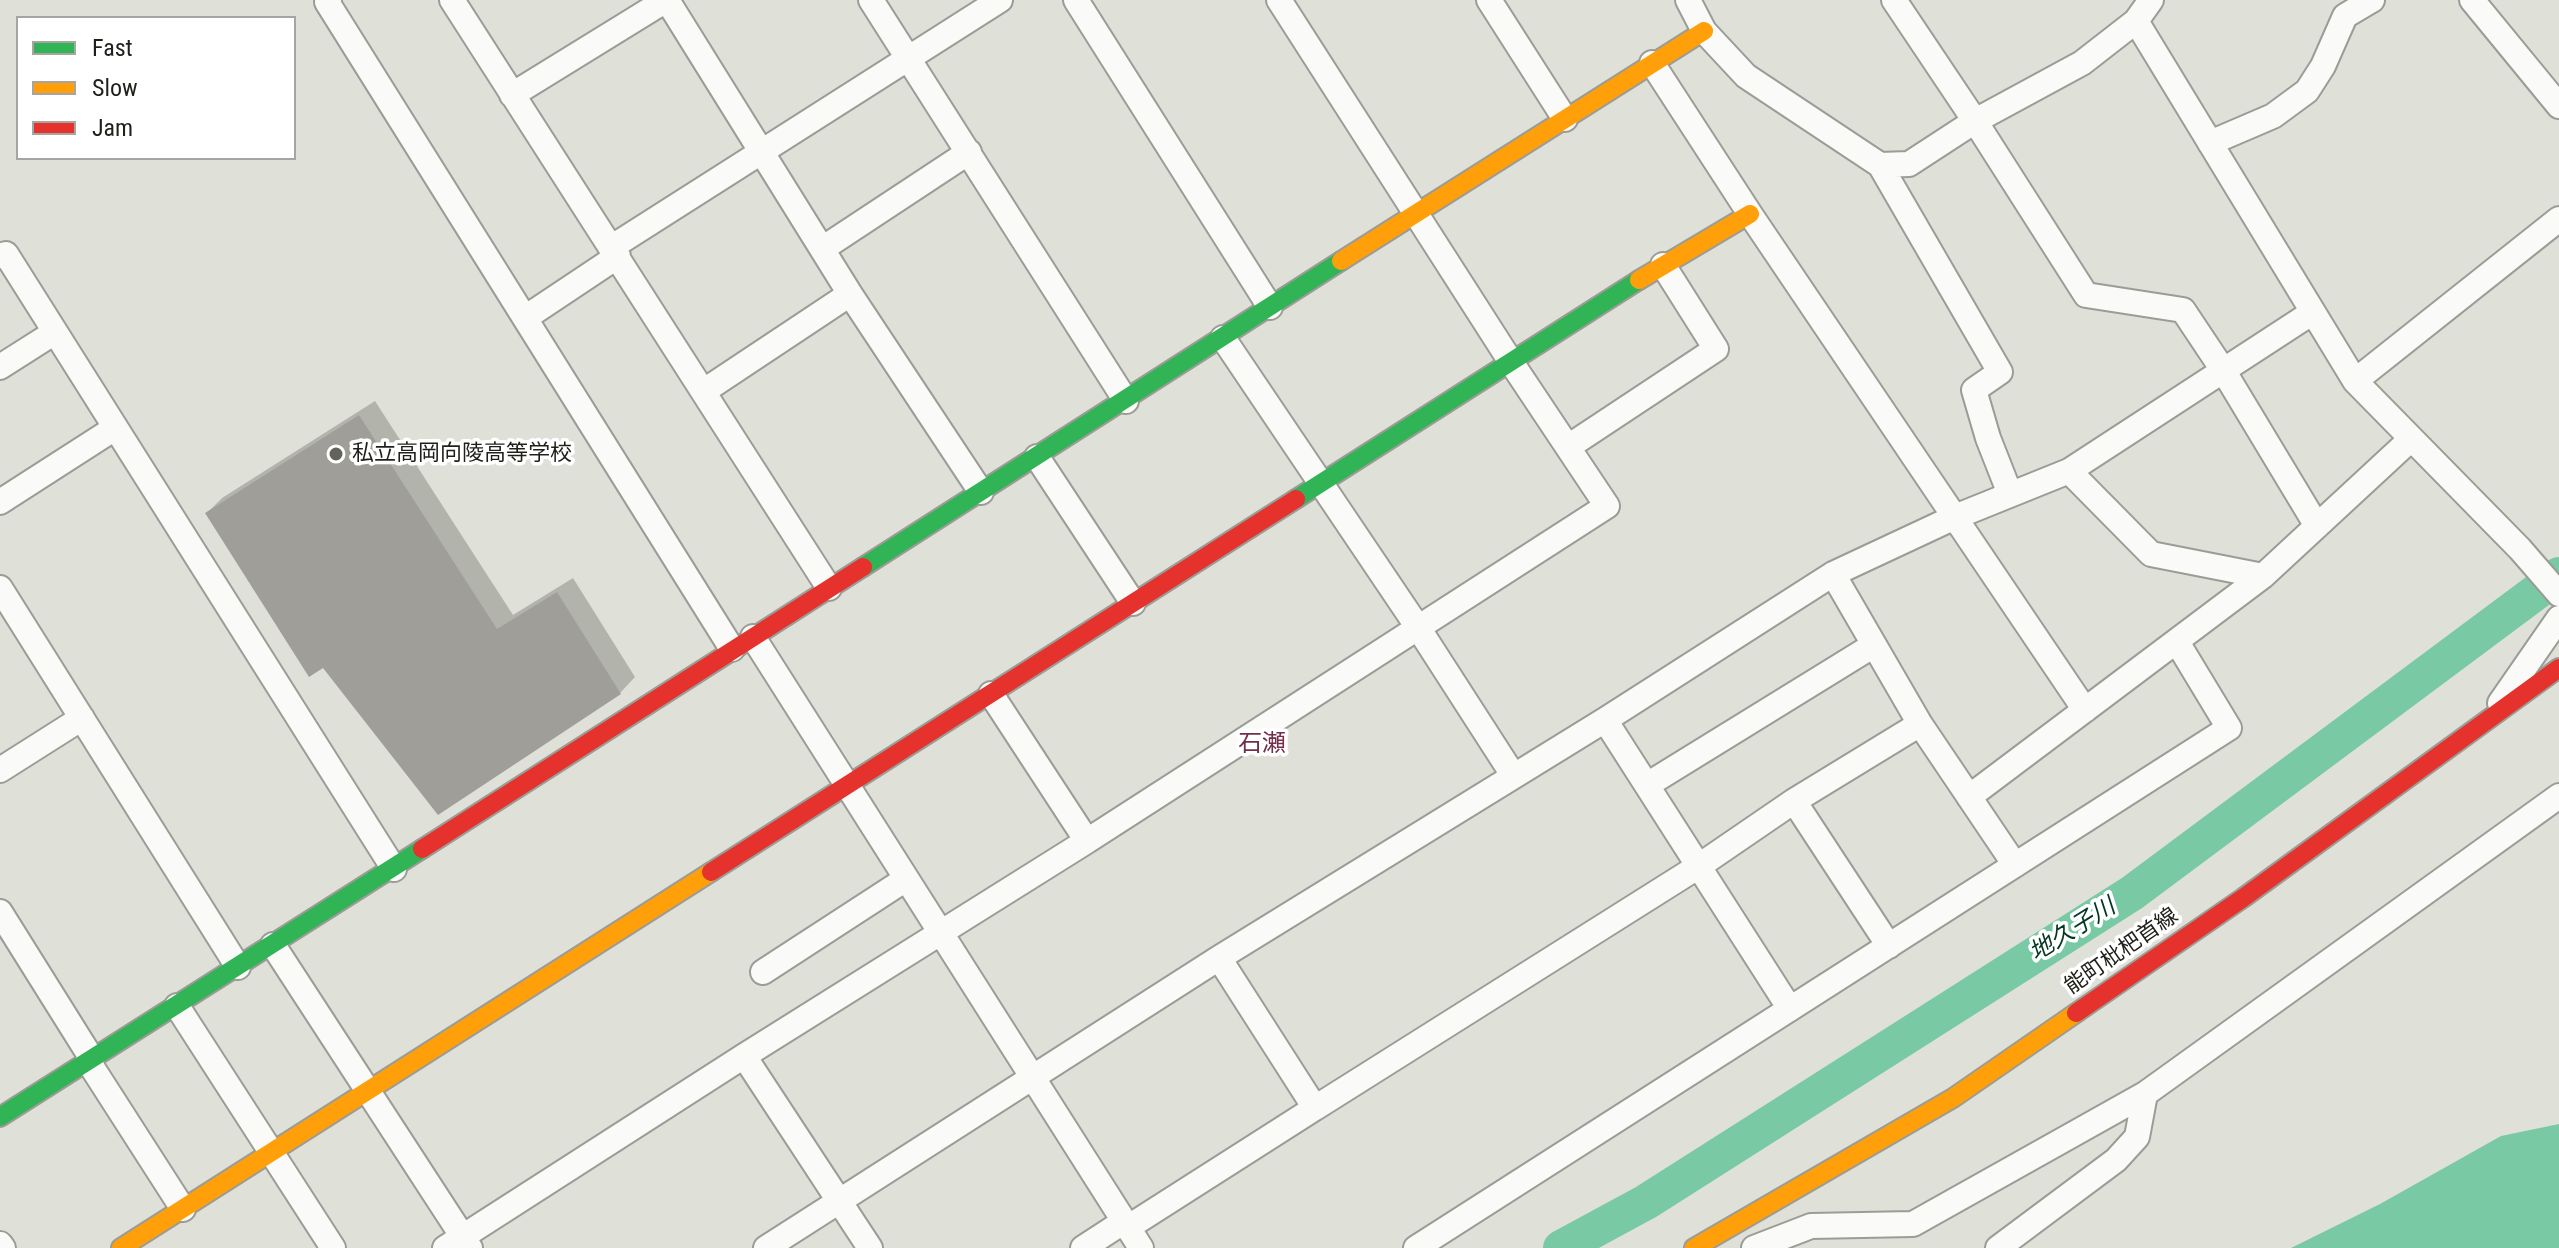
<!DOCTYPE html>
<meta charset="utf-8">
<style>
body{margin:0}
#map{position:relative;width:2559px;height:1248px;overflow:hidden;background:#dfe1d8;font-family:"Roboto Condensed",sans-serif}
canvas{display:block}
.legend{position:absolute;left:16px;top:16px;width:280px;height:144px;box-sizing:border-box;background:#fff;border:2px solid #a5a6a3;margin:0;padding:10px 14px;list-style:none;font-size:24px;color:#1f201a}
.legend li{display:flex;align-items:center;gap:16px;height:40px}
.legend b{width:40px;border:2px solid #a5a6a3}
</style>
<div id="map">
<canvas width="2559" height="1248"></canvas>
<ul class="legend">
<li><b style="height:10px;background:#30b455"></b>Fast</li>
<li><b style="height:10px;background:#ff9f0a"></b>Slow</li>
<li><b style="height:10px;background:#e5322d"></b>Jam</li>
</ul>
</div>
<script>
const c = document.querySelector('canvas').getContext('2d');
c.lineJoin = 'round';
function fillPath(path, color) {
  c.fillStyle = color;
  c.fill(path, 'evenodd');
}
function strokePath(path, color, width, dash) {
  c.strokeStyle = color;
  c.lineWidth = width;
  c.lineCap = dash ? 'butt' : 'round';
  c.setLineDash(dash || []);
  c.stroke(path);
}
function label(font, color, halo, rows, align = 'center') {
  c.font = font + ' "Roboto Condensed","Noto Sans JP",sans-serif';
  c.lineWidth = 7;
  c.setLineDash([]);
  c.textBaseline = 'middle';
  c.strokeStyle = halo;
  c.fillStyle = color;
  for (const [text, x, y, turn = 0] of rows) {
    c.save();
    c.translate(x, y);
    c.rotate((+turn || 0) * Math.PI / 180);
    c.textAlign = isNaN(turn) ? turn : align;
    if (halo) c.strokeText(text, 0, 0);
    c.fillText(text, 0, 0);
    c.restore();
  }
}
fillPath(new Path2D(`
 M2559,1124V1248H2291L2380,1204L2501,1136Z`), '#79c9a4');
fillPath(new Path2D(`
 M375,401L513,615L573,578L635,677L620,693L207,513L222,498Z`), '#0003');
strokePath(new Path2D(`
 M1561,1248L1646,1202L2132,893L2559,575`), '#79c9a4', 36);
fillPath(new Path2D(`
 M359,415L497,629L557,592L621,694L438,815L323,668L309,677L205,513Z`), '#9f9e98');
const street = new Path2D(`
 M329,0L327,2L732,649
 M452,0L829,588
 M667,0L850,294L981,492
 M871,0L1126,401
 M1076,0L1270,307
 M1489,0L1565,119
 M1688,0L1704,31L1746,76L1880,165L1909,164L1975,121L2082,63L2136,21L2151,0
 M1894,0L1975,121L2086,295L2183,310L2223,370L2317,526
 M2472,0L2559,106
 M2136,21L2355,381L2520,549L2559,594
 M1652,63L1750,214L2085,710
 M512,95L666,0
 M2210,143L2273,116L2307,91L2323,66L2345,16L2372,0
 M1880,165L2000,372L1974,390L1988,438L2010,494
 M612,247L1000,0
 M822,249L969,152
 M0,256L6,254L394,869
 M525,318L618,256
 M1223,338L1417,626L1513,775
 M0,367L55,332
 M2355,381L2559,219
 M704,391L850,294
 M1568,447L1716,349L1663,265
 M1037,457L1133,603
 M2069,471L2151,554L2263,576
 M0,502L115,428
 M1833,574L1920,724L2015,865
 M0,588L238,967
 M753,637L1141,1248
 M2500,703L2559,618
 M1605,720L1790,1009
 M0,770L82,718
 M1647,785L1874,645
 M1969,797L2263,576L2411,439
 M1794,801L1889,946
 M1087,841L1607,506L1511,362L1279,0
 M0,912L92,1059
 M273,945L470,1248
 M763,972L906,879
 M177,1006L333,1248
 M744,1056L870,1248
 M88,1061L183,1209
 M1315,1108L1699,866L1794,801L1920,724
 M1127,1228L1315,1108L1219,958
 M0,1244L3,1248
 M445,1248L744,1056L1087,841L991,694
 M766,1248L1219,958L1605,720L1833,574L1955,517L2069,471L2313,312
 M1083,1248L1123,1222
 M1416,1248L2229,728L2177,642
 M1754,1248L1811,1226L1913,1224L2145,1094L2559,796
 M1998,1248L2116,1160L2137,1137L2145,1094`);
const fast = new Path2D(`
 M1296,499L1639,280
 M863,567L1341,261
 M0,1117L422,849`);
const slow = new Path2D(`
 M1341,261L1704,31
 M1639,280L1750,214
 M121,1248L711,872
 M1694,1248L1953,1098L2076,1013`);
const jam = new Path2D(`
 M422,849L863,567
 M711,872L1296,499
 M2076,1013L2243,898L2559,668`);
strokePath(street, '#9b9c96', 28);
strokePath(fast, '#9b9c96', 22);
strokePath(slow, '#9b9c96', 22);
strokePath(jam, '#9b9c96', 22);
strokePath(street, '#fafaf9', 24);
strokePath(fast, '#30b455', 18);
strokePath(slow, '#ff9f0a', 18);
strokePath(jam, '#e5322d', 18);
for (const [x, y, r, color] of [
 [336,454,8,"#62645c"]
]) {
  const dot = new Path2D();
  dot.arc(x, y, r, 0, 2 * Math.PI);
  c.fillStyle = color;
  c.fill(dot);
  strokePath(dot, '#fff', 3);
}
label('22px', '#1f201a', '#fff', [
 ["私立高岡向陵高等学校",352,454]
], 'left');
label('22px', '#1f201a', '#fff', [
 ["能町枇杷首線",2122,952,-35]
]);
label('24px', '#732f49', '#fff', [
 ["石瀬",1262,745]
]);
label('italic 24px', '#023622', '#fff', [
 ["地久子川",2073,931,-32]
]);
</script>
